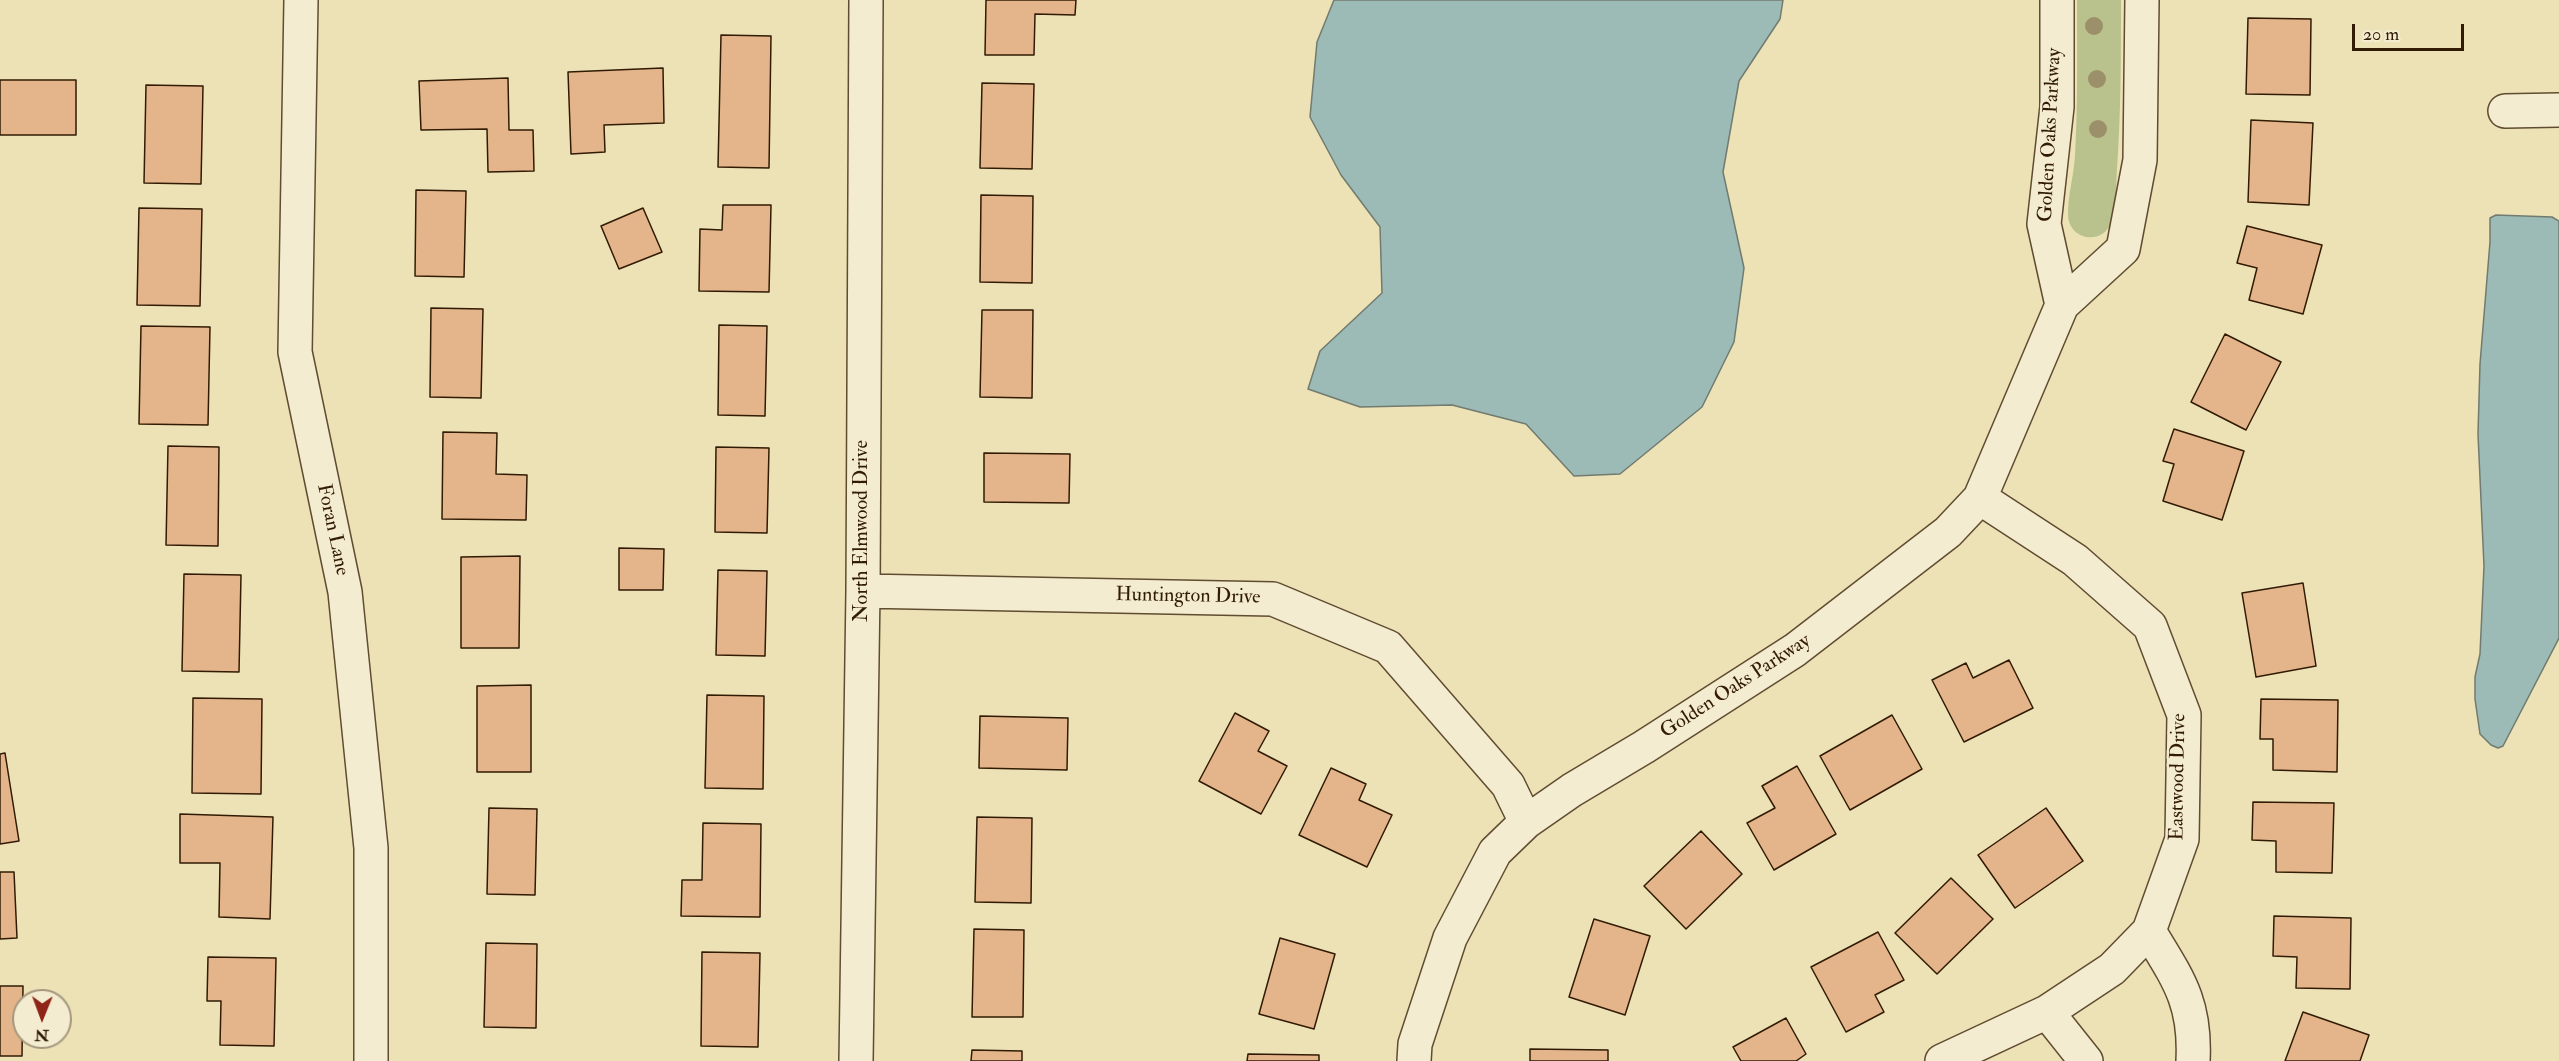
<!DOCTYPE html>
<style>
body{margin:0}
#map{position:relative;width:2559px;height:1061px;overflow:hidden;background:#ede1b6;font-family:"IM FELL Double Pica",serif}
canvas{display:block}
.north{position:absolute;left:12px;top:989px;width:60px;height:60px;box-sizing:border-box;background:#f3ecd0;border:2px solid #a5987e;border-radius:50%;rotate:181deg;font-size:16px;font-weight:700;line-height:24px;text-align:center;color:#311b04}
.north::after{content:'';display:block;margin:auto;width:21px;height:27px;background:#8f2418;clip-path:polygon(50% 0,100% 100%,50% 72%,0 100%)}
.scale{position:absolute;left:2352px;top:24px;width:112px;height:27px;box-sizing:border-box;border:3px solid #311b04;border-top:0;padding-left:8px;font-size:18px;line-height:21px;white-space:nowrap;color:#311b04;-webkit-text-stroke:4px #f3ecd0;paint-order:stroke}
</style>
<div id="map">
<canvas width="2559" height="1061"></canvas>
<div class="north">N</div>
<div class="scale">20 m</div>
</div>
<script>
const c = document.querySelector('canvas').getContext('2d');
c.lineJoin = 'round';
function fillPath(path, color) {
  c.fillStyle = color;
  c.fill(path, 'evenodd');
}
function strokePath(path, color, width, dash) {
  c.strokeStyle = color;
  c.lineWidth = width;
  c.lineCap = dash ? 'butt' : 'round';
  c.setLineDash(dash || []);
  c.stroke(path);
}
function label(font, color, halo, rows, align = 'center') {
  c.font = font + ' "IM FELL Double Pica",serif';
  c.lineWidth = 4.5;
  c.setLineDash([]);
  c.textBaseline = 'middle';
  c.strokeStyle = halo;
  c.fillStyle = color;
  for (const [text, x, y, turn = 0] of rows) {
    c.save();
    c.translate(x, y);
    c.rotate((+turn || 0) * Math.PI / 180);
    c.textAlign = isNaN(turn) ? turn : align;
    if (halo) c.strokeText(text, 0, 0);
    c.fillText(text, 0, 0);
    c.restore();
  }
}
fillPath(new Path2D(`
 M2077,0H2121C2121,56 2121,113 2117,169C2116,185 2117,207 2111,223C2102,246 2068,240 2068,214C2068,194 2074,175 2075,155C2078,104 2077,52 2077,0Z`), '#b9c28d');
const water = new Path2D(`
 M1334,0H1783L1780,19L1739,81L1723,172L1744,268L1734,342L1702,407L1620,474L1574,476L1526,424L1452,405L1360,407L1308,389L1320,351L1382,293L1380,227L1341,175L1310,117L1317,42Z
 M2496,215L2552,217L2559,221V638L2503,746L2498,748L2491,745L2480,734L2475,699V677L2480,654L2484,566L2478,434L2480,364L2490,242V218Z`);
fillPath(water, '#9cbbb7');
strokePath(water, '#717b6f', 1.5);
const building = new Path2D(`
 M986,0H1076L1075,15L1035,14L1034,55H985Z
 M2248,18L2311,19L2310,95L2246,94Z
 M721,35L771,36L769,168L718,167Z
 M663,68L664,123L604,125L605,152L571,154L568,72Z
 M508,78L509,130H533L534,171L488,172L487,129L421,130L419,81Z
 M0,80H76V135H0Z
 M982,83L1034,84L1032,169L980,168Z
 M146,85L203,86L201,184L144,183Z
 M2251,120L2313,123L2309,205L2248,202Z
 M416,190L466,191L464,277L415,276Z
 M981,195L1033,196L1032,283L980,282Z
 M723,205H771L769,292L699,291L700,229L722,230Z
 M139,208L202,209L200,306L137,305Z
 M643,208L662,252L619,269L601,226Z
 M2247,226L2322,245L2303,314L2249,300L2257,268L2237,263Z
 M431,308L483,309L481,398L430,397Z
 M982,310H1033L1032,398L980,397Z
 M719,325L767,326L765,416L718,415Z
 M141,326L210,327L208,425L139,424Z
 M2225,334L2281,362L2246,430L2191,402Z
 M2174,429L2244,451L2222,520L2163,501L2174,464L2163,461Z
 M443,432L497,433L496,474L527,475L526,520L442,519Z
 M168,446L219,447L218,546L166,545Z
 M716,447L769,448L767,533L715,532Z
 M984,453L1070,454L1069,503L984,502Z
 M619,548L664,549L663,590H619Z
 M520,556L519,648H461V557Z
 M718,570L767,571L765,656L716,655Z
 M184,574L241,575L239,672L182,671Z
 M2303,583L2316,666L2256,677L2242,593Z
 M2009,660L2033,708L1964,742L1932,680L1966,663L1973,678Z
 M531,685V772H477V686Z
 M707,695L764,696L763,789L705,788Z
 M193,698L262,699L261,794L192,793Z
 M2261,699L2338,700L2337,772L2273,770V739H2260Z
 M1235,713L1269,731L1258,751L1287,766L1261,814L1199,781Z
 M1892,715L1922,769L1850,810L1820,756Z
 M980,716L1068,718L1067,770L979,768Z
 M5,753L19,841L0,844V754Z
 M1797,766L1836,834L1774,870L1747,823L1775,808L1762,786Z
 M1331,768L1366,784L1359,800L1392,815L1367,867L1299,835Z
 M2253,802L2334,803L2332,873L2276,872V841L2252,840Z
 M489,808L537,809L535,895L487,894Z
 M2046,808L2083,861L2015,908L1978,855Z
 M180,814L273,817L270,919L219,917L220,863H180Z
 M977,817L1032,818L1031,903L975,902Z
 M703,823L761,824L760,917L681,916L682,880H702Z
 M1701,831L1742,874L1686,929L1644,886Z
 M0,872H14L17,938L0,939Z
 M1951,878L1993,919L1937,974L1895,933Z
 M2274,916L2351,918L2350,989L2296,988L2297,957L2273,956Z
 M1594,919L1650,936L1625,1015L1569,997Z
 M974,929L1024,930L1023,1017H972Z
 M1878,932L1904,980L1875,995L1884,1012L1846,1032L1811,967Z
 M1280,938L1335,954L1314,1029L1259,1014Z
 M486,943L537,944L536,1028L484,1027Z
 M702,952L760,953L758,1047L701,1046Z
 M208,957L276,958L274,1046L220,1045L221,1001H207Z
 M0,986H23L22,1056H0Z
 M2303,1012L2369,1035L2360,1061H2285Z
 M1786,1018L1806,1054L1796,1061H1741L1733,1047Z
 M1530,1049L1608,1050V1061H1530Z
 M972,1050L1022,1051V1061H971Z
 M1248,1054L1319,1055V1061H1247Z`);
fillPath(building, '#e4b58a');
strokePath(building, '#311b04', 1.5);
const minor = new Path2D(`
 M301,0L295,352L345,592L371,848V1061
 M2057,0V107L2044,224L2062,305
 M2505,111L2559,110
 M863,591L1273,599L1388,647L1508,785L1526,822
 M2149,931C2178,979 2196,1002 2193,1061
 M2047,1012L2086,1061
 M856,1061L863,591L866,0
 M1414,1061L1415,1044L1450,938L1495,852L1526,822L1572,790L1644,747L1795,650L1948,532L1980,498L2062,305L2123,249L2140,160L2142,0
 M1942,1061L2047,1012L2112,969L2149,931L2182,839L2184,715L2150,626L2075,560L1980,498`);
strokePath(minor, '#604c30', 36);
strokePath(minor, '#f3ecd0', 33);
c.fillStyle = '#9c906b';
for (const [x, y] of [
 [2094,26],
 [2097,79],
 [2098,129]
]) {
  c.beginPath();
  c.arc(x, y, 9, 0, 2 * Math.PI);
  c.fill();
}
label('20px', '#311b04', '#f3ecd0', [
 ["Golden Oaks Parkway",2051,135,-87],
 ["Foran Lane",332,530,78],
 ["North Elmwood Drive",863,531,-90],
 ["Huntington Drive",1188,597,1],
 ["Golden Oaks Parkway",1736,687,-33],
 ["Eastwood Drive",2179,777,-89]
]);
</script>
